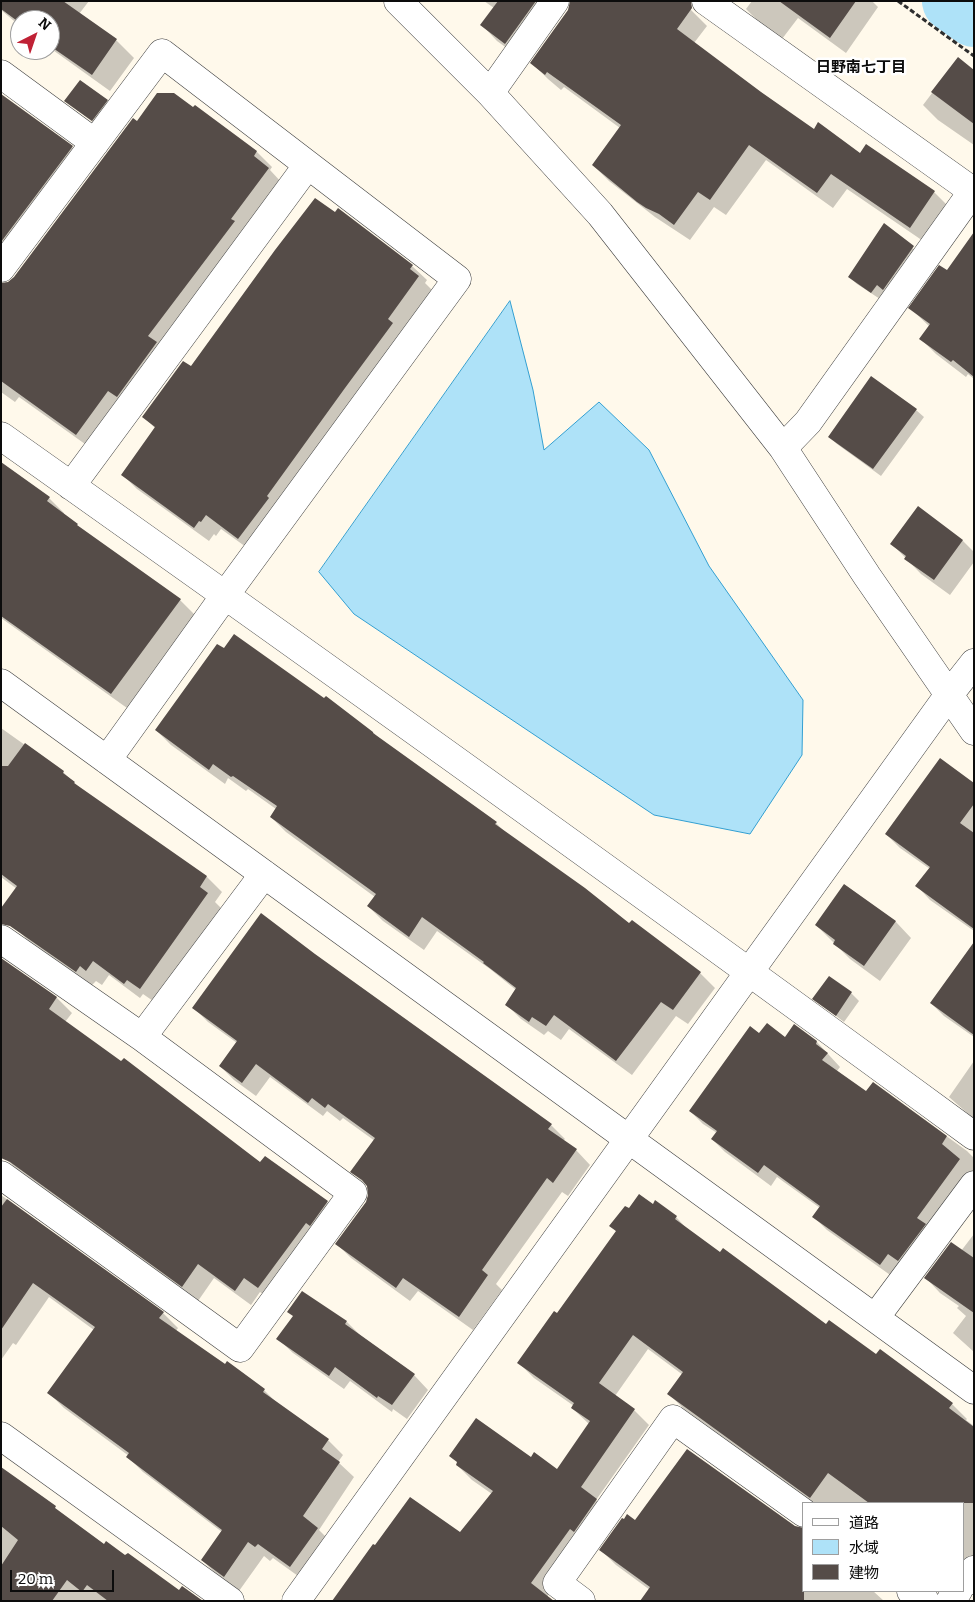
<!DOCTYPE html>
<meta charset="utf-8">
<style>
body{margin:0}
#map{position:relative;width:975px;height:1602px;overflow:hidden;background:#fff9eb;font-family:Bitter,"Noto Sans JP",serif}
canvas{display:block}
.frame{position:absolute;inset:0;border:2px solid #0c0c0c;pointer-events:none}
.legend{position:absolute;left:802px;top:1502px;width:162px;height:90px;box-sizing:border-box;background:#fff;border:1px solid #9e9e9e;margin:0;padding:6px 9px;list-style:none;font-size:15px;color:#0c0c0c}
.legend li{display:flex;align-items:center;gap:10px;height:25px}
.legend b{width:25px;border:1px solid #9e9e9e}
.north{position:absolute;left:10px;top:10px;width:50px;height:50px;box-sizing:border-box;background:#fff;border:1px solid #9e9e9e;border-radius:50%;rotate:41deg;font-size:14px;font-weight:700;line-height:20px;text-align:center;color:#0c0c0c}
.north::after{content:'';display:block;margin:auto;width:18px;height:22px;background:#c02135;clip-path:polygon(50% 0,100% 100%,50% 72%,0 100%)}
.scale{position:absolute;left:10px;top:1570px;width:104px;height:22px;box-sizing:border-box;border:2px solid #0c0c0c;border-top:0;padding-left:6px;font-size:15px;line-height:18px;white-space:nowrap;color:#0c0c0c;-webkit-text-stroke:4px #fff;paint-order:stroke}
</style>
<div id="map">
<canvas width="975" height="1602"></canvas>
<div class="frame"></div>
<ul class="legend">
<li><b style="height:6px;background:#fff"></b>道路</li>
<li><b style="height:14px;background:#aee2f8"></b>水域</li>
<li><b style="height:14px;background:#554c48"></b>建物</li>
</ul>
<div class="north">N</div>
<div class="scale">20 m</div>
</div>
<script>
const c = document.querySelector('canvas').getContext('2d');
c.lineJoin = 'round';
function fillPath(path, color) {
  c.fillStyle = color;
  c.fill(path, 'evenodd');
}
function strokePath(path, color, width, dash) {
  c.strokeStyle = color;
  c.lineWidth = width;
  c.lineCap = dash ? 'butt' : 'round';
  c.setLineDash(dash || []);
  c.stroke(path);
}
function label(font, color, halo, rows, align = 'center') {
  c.font = font + ' Bitter,"Noto Sans JP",serif';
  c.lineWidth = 5;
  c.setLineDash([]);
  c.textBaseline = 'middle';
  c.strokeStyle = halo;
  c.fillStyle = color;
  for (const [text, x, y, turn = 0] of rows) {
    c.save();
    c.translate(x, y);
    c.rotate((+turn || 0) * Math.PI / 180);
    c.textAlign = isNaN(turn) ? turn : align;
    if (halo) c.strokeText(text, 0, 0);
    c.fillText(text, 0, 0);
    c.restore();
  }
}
const water = new Path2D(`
 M510,301L533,390L544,450L599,402L649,450L709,566L803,700L802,755L750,834L654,815L354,614L319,572Z`);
fillPath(water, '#aee2f8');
strokePath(water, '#339fd1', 1);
fillPath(new Path2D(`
 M1,1H89L79,14L116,40L134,58L110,91L50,48V20H20V26L1,10Z
 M484,1H571L565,2L522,59L497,41L482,25L494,8Z
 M679,1L691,10L707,26L694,43L814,131L934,192L950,208L926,243L847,189L833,208L766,160L726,215L714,207L690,240L655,217L609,181L593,165L620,128L564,87L561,90L548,79L532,63L569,10Z
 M752,1H872L878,7L846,53L798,18L782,39L762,25L746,9Z
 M958,59L974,71V145L938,120L923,105Z
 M1,95L72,147L87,162L1,280Z
 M66,101H107L114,108L100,128Z
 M195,106L257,152L272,167L270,170L283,184L92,449L19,397L15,402L1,392V326L7,284L14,278L138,123L193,109Z
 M339,210L412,266L427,280L425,283L433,291L253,552L221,529L216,536L214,534L209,541L137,489L122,474L156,429L143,416L191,368Z
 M884,225L921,255L880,299L857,284L849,277Z
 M974,234V379L968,374L966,377L936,354L921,339L930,327L910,308L947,272Z
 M916,410L924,417L881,476L837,444L829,437Z
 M1,463L49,498L64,513L63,515L82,530L180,600L195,615L127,708L1,618Z
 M918,508L963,541L974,552V562L950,595L921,574L892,544Z
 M1,728L63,772L81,789L207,877L222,892L215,902L222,909L156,1003L143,994L140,998L109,975L102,985L96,981L91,986L34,947L19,931L17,889L1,877Z
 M156,730L373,732L379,739L496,823L508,835L629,925L632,922L700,973L715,988L688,1024L676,1016L632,1075L569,1029L561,1040L548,1031L544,1035L521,1019L506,1004L516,990L490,969L437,931L424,950L383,921L368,906L375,897L286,832L271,817L276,809L248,789L246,791L228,778L225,784L171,745Z
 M974,784V931L930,900L917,886L930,869L900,848L886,834Z
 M845,885L896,922L911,938L880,981L850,959L816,925Z
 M974,944V1037L944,1016L931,1003Z
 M314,955L551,1125L565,1139L563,1141L576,1150L590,1165L568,1196L562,1192L496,1284L502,1290L473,1330L418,1291L410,1301L351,1258L337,1244L367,1203L370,1195L368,1187L352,1172L375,1141L343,1118L340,1121L327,1111L323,1116L270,1077L256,1096L234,1080L220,1066L237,1043L208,1022L194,1008Z
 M1,960L57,998L72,1013L65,1022L260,1164L327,1202L342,1217L274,1302L260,1292L251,1305L214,1278L198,1301L24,1176L8,1161Z
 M829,978L851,993L859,1001L844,1022L814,999Z
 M760,1034L817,1042L840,1067L837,1071L867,1093L873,1083L967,1151L974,1158V1172L893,1277L827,1230L814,1217L820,1208L777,1177L771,1186L725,1152L712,1139L717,1133L703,1124L690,1111Z
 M974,1061V1119L949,1097Z
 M1,1195L163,1313L178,1328L176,1331L264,1390L279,1405L328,1440L343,1455L338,1462L354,1477L319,1530L333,1544L305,1581L273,1558L270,1561L264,1556L239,1591L217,1575L202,1560L222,1532L143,1472L128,1457L129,1456L64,1408L49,1393L94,1330L49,1297L16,1345L13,1343L1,1360Z
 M653,1205L676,1217L690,1232L826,1326L952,1404L967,1419L966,1420L974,1426V1580L964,1575V1503H813L684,1409L669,1394L683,1375L648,1349L615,1396L634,1410L649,1425L596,1500L611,1515L586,1543L547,1597L460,1534L492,1494L472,1480L457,1465L531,1458L558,1471L589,1424L572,1408L574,1406L534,1378L519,1363L557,1315L617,1232L611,1226L629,1210Z
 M974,1234V1352L953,1333L966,1316L957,1308L959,1306L940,1293L926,1278L961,1251Z
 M347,1322L361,1336L414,1375L428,1390L407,1419L393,1409L392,1412L350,1381L344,1389L293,1353L278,1339Z
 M1,1468L105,1545L179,1592L201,1601H1Z
 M635,1521L804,1591H873L884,1601H642L650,1590L616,1565L601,1550Z`), '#0003');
strokePath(new Path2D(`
 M953,1L974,16`), '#aee2f8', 62);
fillPath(new Path2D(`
 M1,1H63L117,39L92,75L50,46V20H20V23L1,9Z
 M498,1H536L505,44L480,25Z
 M570,1H691L692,8L677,29L761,92L814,129L818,122L860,153L866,144L935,191L910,228L831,174L817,193L749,145L710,200L698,192L674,225L659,214L646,208L637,202L592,165L621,125L547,72L545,75L530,63L568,10Z
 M779,1H856L830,38Z
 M958,57L974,70V124L931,92Z
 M80,80L108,100L92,121L64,101Z
 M157,93H174L193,107L195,105L257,151L254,156L269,168L231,219L235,221L148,336L157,342L117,397L108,391L76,435L1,381V283L8,282L14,277L133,118L137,121Z
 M1,94L73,146L1,242Z
 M315,198L335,212L338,208L413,265L410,269L419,276L388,319L393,323L345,388L267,496L269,498L238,539L206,515L201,522L199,521L194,528L121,475L155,427L142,417L183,361L191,366L275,250Z
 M884,223L914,246L883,290L877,285L871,293L848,277Z
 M974,232V377L953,360L951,362L919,339L930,324L908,308L939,265L947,270Z
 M871,376L917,409L873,469L828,437Z
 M1,462L50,497L47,501L78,524L77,525L181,599L111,694L1,616Z
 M918,506L963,540L934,580L904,559L906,556L890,544Z
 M234,634L324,698L326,696L373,732V733L497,822L495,824L585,888L629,923L632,920L701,972L673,1010L661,1002L616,1061L554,1015L546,1026L532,1017L529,1022L505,1005L516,988L483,963L484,962L422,917L409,937L367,906L376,894L270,817L277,806L233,776L231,777L213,764L209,770L155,730L217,644L224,648Z
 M25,743L64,771L63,773L75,782L74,783L207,876L200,887L208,893L140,989L127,980L124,984L93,961L86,971L80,966L76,972L10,926L1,924V908L17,886L1,874V766H8Z
 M940,758L974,783V804L960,823L974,833V929L915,886L930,867L885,834Z
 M844,884L896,921L864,966L833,944L835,940L815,925Z
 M261,913L315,954L552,1124L548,1129L577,1149L553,1183L547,1178L482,1270L488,1275L459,1317L403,1278L396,1288L335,1244L366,1202L368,1195L367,1186L362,1180L350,1172L375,1138L328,1104L325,1108L312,1098L308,1103L256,1064L242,1083L219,1066L237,1041L192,1008Z
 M974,942V1035L930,1003Z
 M1,958L57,997L49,1009L121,1061L124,1058L260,1162L265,1156L328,1201L310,1226L306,1223L258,1288L244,1278L235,1291L198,1264L182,1287L10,1162L1,1158Z
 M829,976L852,992L836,1016L812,999Z
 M767,1023L785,1037L794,1024L817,1041L816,1044L828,1053L822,1060L866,1091L873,1082L947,1136L942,1144L960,1159L917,1218L926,1224L898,1261L888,1254L880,1265L812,1217L820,1206L764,1165L758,1173L711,1139L717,1131L689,1111L750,1026L759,1033Z
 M639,1194L653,1204L655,1200L677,1216L675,1219L720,1252L723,1248L826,1324L829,1320L876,1354L880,1349L953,1403L949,1408L974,1427V1503H869L828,1473L810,1498L667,1394L683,1372L633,1335L599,1383L635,1409L581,1487L597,1499L574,1532L570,1529L531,1583L554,1601H332L373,1544L375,1545L410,1497L460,1532L493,1491L456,1465L457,1462L449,1456L476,1418L531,1457L534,1452L557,1469L590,1421L571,1408L574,1403L517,1363L554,1311L557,1313L616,1231L609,1226L625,1206L629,1208Z
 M7,1199L164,1312L159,1318L225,1364L227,1361L265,1389L263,1392L329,1439L322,1449L340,1462L303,1516L318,1528L290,1567L258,1544L255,1547L248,1542L224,1577L201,1560L222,1530L126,1457L129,1453L47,1393L95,1327L33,1283L1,1330V1207Z
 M951,1242L974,1258V1313L924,1278Z
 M302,1291L347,1321L345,1324L415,1374L392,1405L378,1396L377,1398L335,1367L329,1376L276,1339L293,1316L287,1312Z
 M687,1449L795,1526L804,1528V1601H640L650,1587L599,1550L622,1518L624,1519L627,1514L635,1520Z
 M1,1467L42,1496L56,1506L55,1508L104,1544L106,1541L125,1555L128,1553L179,1590L182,1586L203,1601H108L87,1585L82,1592L67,1580L52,1601H1V1566L18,1540L1,1526Z`), '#554c48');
const minor = new Path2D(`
 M398,1L490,93L600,214L783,448L867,576L974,731
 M706,1L974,192
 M1,74L95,143
 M490,93L555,1
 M1,268L162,53L457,279L226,594L107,760
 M1,436C327,667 652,900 974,1136
 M783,448L808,422L973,191
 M71,486L307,166
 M1,683L974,1390
 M1,939L142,1037L353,1193L240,1348L1,1175
 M142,1037L264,874
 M875,1318L974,1185
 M1,1436L230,1601
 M964,1583L974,1570
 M911,1591L925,1601
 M296,1601L948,696L974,663
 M581,1601L557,1583L673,1419L804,1513
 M950,1601L958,1591`);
strokePath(minor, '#3f3f3f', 29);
strokePath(new Path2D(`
 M898,1L974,56`), '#2e2e2e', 3, [5, 2.5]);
strokePath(minor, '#fff', 28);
label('bold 15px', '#0c0c0c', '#fff', [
 ["日野南七丁目",861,68]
]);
</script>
